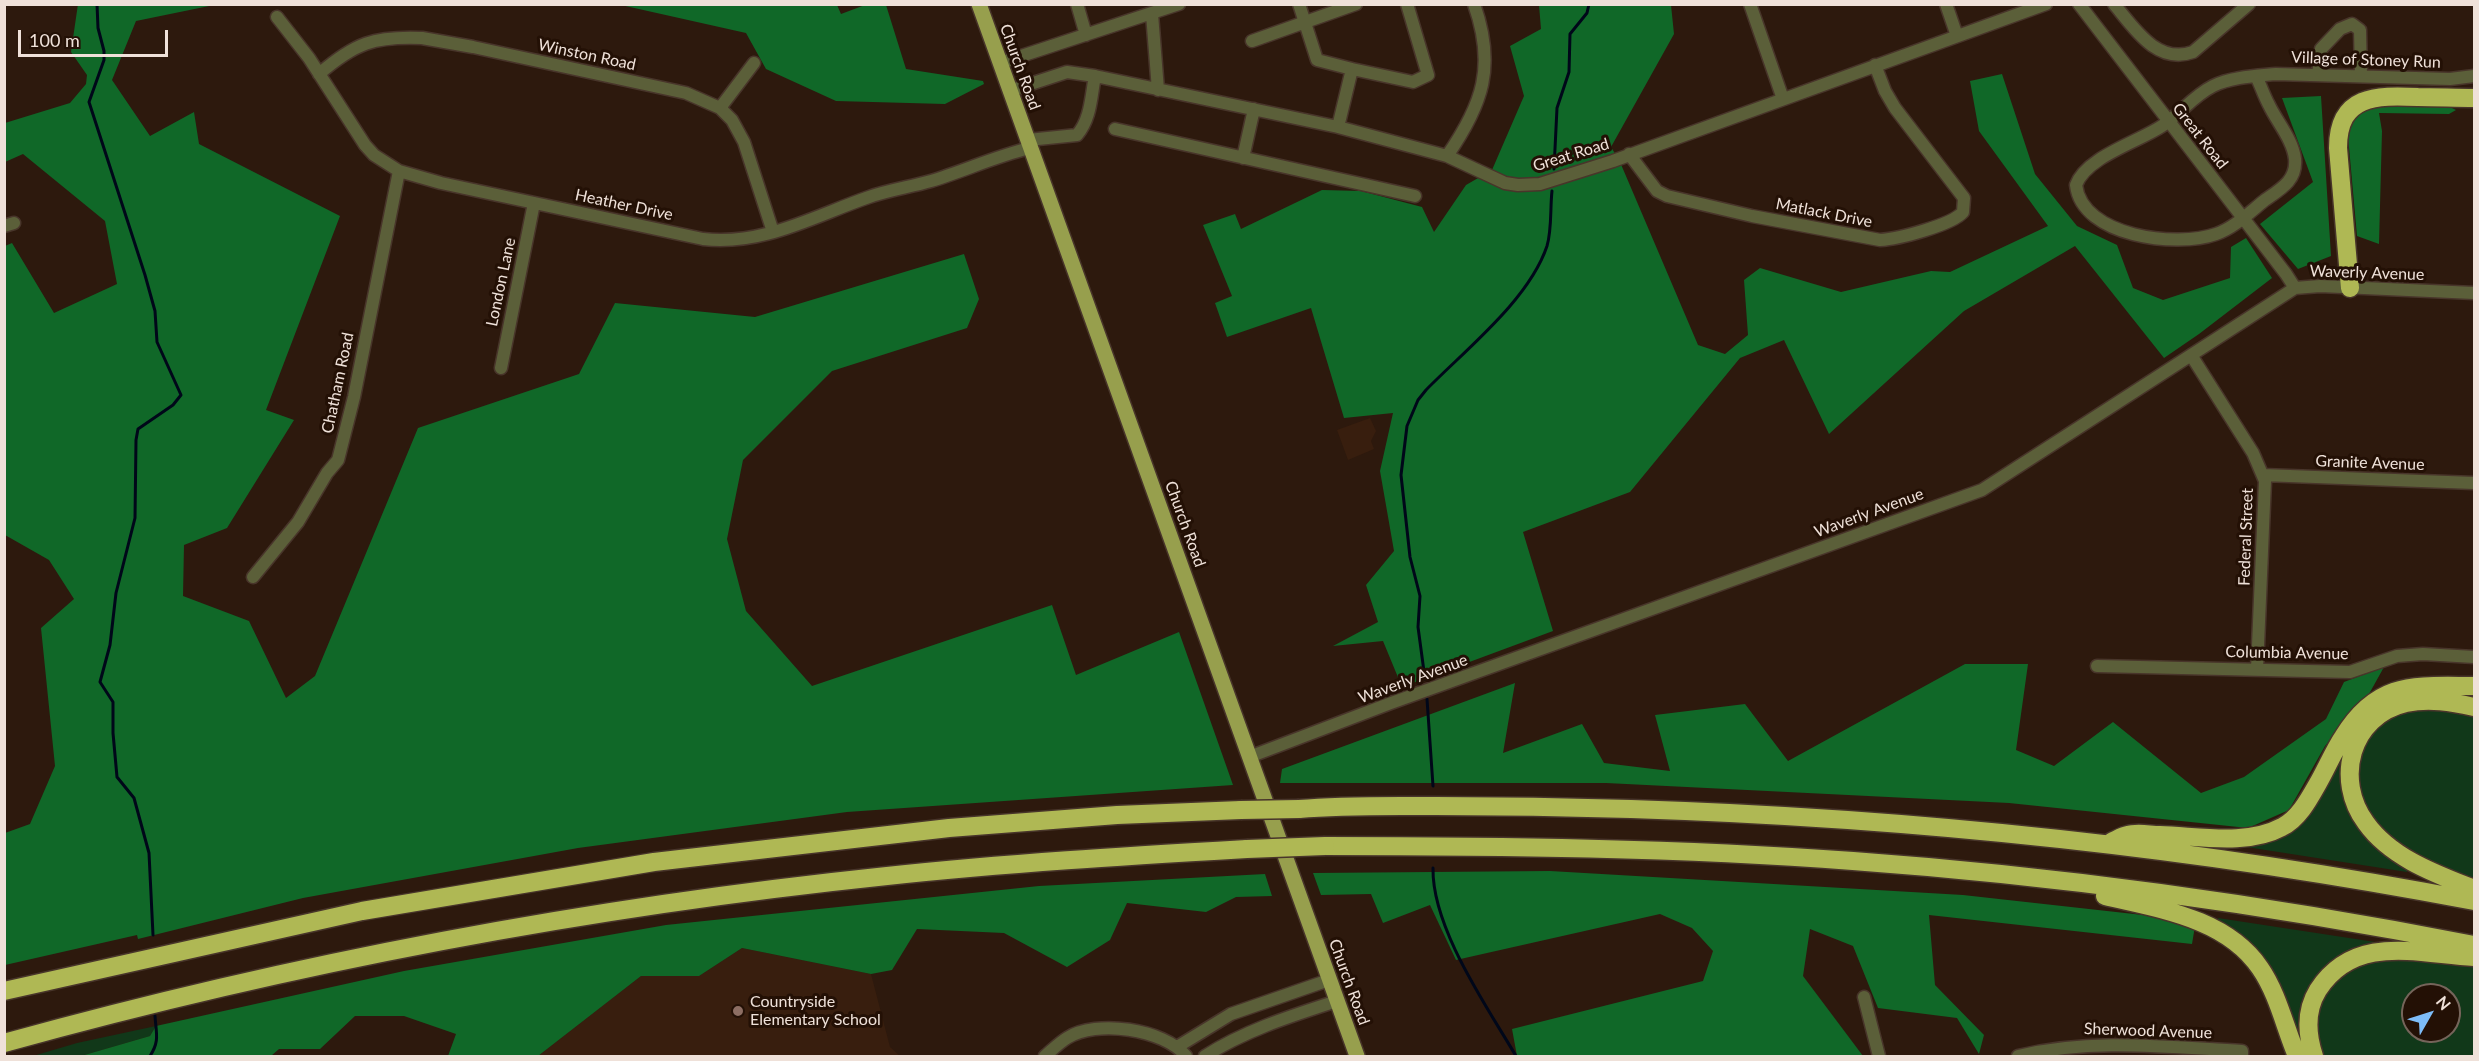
<!DOCTYPE html>
<style>
body{margin:0}
#map{position:relative;width:2479px;height:1061px;overflow:hidden;background:#2d190d;font-family:Lato,sans-serif}
canvas{display:block}
.frame{position:absolute;inset:0;border:6px solid #efe1d9;pointer-events:none}
.north{position:absolute;left:2401px;top:983px;width:60px;height:60px;box-sizing:border-box;background:#231005;border:2px solid #75645a;border-radius:50%;rotate:51deg;font-size:16px;font-weight:700;line-height:24px;text-align:center;color:#efe1d9}
.north::after{content:'';display:block;margin:auto;width:21px;height:27px;background:#7ebdf9;clip-path:polygon(50% 0,100% 100%,50% 72%,0 100%)}
.scale{position:absolute;left:18px;top:30px;width:150px;height:27px;box-sizing:border-box;border:3px solid #efe1d9;border-top:0;padding-left:8px;font-size:18px;line-height:21px;white-space:nowrap;color:#efe1d9;-webkit-text-stroke:4px #231005;paint-order:stroke}
</style>
<div id="map">
<canvas width="2479" height="1061"></canvas>
<div class="frame"></div>
<div class="north">N</div>
<div class="scale">100 m</div>
</div>
<script>
const c = document.querySelector('canvas').getContext('2d');
c.lineJoin = 'round';
function fillPath(path, color) {
  c.fillStyle = color;
  c.fill(path, 'evenodd');
}
function strokePath(path, color, width, dash) {
  c.strokeStyle = color;
  c.lineWidth = width;
  c.lineCap = dash ? 'butt' : 'round';
  c.setLineDash(dash || []);
  c.stroke(path);
}
function label(font, color, halo, rows, align = 'center') {
  c.font = font + ' Lato,sans-serif';
  c.lineWidth = 6;
  c.setLineDash([]);
  c.textBaseline = 'middle';
  c.strokeStyle = halo;
  c.fillStyle = color;
  for (const [text, x, y, turn = 0] of rows) {
    c.save();
    c.translate(x, y);
    c.rotate((+turn || 0) * Math.PI / 180);
    c.textAlign = isNaN(turn) ? turn : align;
    if (halo) c.strokeText(text, 0, 0);
    c.fillText(text, 0, 0);
    c.restore();
  }
}
fillPath(new Path2D(`
 M1370,418L1376,431L1371,441L1374,449L1348,460L1337,430Z
 M742,948L871,974L890,1047L900,1056H538L641,976H699Z`), '#381e0e');
fillPath(new Path2D(`
 M2474,691V700C2426,689 2370,695 2349,747C2340,767 2341,789 2350,809C2361,835 2386,853 2407,869V872L2227,844C2243,843 2261,843 2276,837C2335,812 2329,729 2385,701C2412,687 2445,691 2474,691Z
 M2418,708L2474,713V881L2446,872L2385,836L2361,802L2357,761L2367,738L2389,717Z
 M2218,918L2395,945L2322,975L2304,1056L2282,998L2219,922Z
 M2378,960L2426,961L2474,967V1056H2321C2310,1023 2319,979 2355,965C2363,963 2371,962 2378,960ZM2413,995H2449V1031H2413Z
 M156,1026L150,1036L81,1056H33L77,1043Z`), '#113819');
fillPath(new Path2D(`
 M78,4L214,5L136,21L112,80L150,136L194,112L199,144L340,216L266,410L294,420L227,528L184,545L183,596L249,621L286,698L315,676L418,428L579,374L615,303L755,317L964,254L979,299L967,328L832,371L743,460L727,539L746,611L812,686L1052,605L1076,675L1179,632L1233,785L847,812L578,848L303,898L138,939L137,935L5,965V833L30,824L55,766L41,628L74,599L49,560L5,535V246L12,243L54,313L117,284L105,221L23,154L5,162V123L70,103L86,84L87,75L71,52Z
 M837,5L841,14L865,5H886L906,69L983,81L984,84L945,104L836,101L766,69L746,33L621,5Z
 M1539,5H1671L1674,34L1611,147L1620,162L1698,345L1725,354L1748,335L1744,280L1760,268L1841,292L1931,271L1950,272L2048,226L1979,131L1970,81L2002,74L2035,174L2077,226L2117,245L2133,288L2163,300L2230,278L2231,247L2246,238L2272,278L2199,334L2164,358L2075,246L1964,311L1829,434L1784,340L1740,358L1630,492L1523,532L1553,631L1402,687L1383,641L1333,646L1378,622L1366,585L1394,551L1380,471L1393,413L1344,418L1311,308L1227,337L1215,303L1232,296L1203,225L1235,214L1241,229L1322,190L1361,191L1422,207L1434,232L1466,185L1492,170L1524,96L1510,46L1541,29Z
 M2321,96L2331,256L2298,269L2260,224L2313,182L2282,98Z
 M2385,103L2448,106L2456,110L2449,114L2379,113L2382,131L2379,244L2357,236L2347,125L2369,106Z
 M1965,664H2028L2016,750L2054,766L2113,722L2201,793L2244,777L2326,719L2344,682L2384,667L2369,694L2325,746L2289,810L2248,828L2009,803L1606,783H1280L1282,769L1515,683L1503,753L1582,724L1604,763L1670,771L1655,715L1745,704L1788,761Z
 M1550,871L1963,895L2170,918L2195,926L2192,944L1929,915L1935,985L1984,1035L1979,1054L1957,1018L1878,1008L1853,946L1810,929L1803,976L1863,1056H1517L1512,1029L1703,981L1713,951L1692,928L1660,914L1456,960L1430,905L1383,923L1371,894L1321,895L1313,873Z
 M1265,874L1272,896L1236,897L1206,912L1127,903L1110,940L1067,967L1004,933L917,929L892,970L871,974L742,948L699,976H641L538,1056H448L456,1034L404,1016H355L320,1049H279L271,1056H81L150,1036L156,1026L404,971L666,925L1039,886Z`), '#106828');
strokePath(new Path2D(`
 M97,4L98,28L104,51V60L89,102L145,275L155,311L157,342L181,395L173,405L138,429L136,440L135,518L116,593L110,645L100,682L113,702V733L117,777L134,798L149,853L153,935
 M1554,169L1557,108L1569,72L1570,34L1587,13L1589,4
 M1425,679L1418,627L1420,596L1410,557L1401,475L1407,426L1418,400L1426,390C1465,350 1529,300 1547,246C1552,229 1550,209 1552,191
 M1427,699L1433,786
 M1433,868C1432,928 1486,1005 1516,1056
 M150,1056C160,1041 156,1033 155,1016`), '#000719', 3);
const minor = new Path2D(`
 M1077,4L1086,35
 M1299,4L1317,60L1352,69L1338,127
 M1750,4L1783,99
 M1946,4L1957,36
 M2079,4L2286,274L2295,288
 M2114,4C2134,28 2157,65 2193,52L2249,4
 M1152,14L1158,90
 M277,17L309,58L365,145L374,155L399,171L441,183L703,239C763,246 814,216 869,197C889,190 910,187 931,181C964,171 996,156 1030,148
 M1252,41L1356,4
 M1000,63L1179,4
 M1352,69L1413,82L1428,75L1407,4
 M319,74C355,43 374,36 422,38L473,47L686,93L720,108L732,120L744,142L773,232
 M2318,75L2321,49L2340,29L2352,24L2360,30L2361,76
 M2256,76C2261,86 2264,96 2269,105C2277,122 2293,140 2295,159C2297,180 2281,189 2265,200C2250,212 2234,228 2216,234C2177,248 2082,237 2076,185C2086,157 2138,142 2162,126C2180,114 2193,96 2213,86C2231,77 2256,76 2276,74L2450,79L2474,76
 M1009,91L1067,72L1095,76L1338,127L1447,156L1505,183L1518,185L1540,184L1613,161L2046,4
 M720,108L754,63
 M1115,129L1415,196
 M1028,140L1077,135C1091,119 1091,96 1095,76
 M1629,154L1657,191L1667,196L1752,216L1880,240C1898,239 1952,225 1963,212L1964,198L1895,108L1885,91L1875,65
 M1447,156C1483,104 1496,66 1474,4
 M1243,158L1254,109
 M4,226L14,223
 M2191,355L2253,453L2265,481L2257,669
 M501,368L534,203
 M2263,475L2474,483
 M253,577L298,522L327,473L338,460L354,397L399,171
 M2097,666L2350,672L2397,656L2423,654L2474,657
 M1249,757L1391,703L1982,490L2295,288L2320,286L2474,293
 M1864,997L1879,1056
 M1177,1047L1231,1014L1329,980
 M1045,1056C1052,1050 1059,1043 1067,1038C1096,1019 1164,1029 1186,1056
 M1205,1056C1246,1030 1291,1016 1337,1001
 M2018,1056C2092,1038 2166,1047 2242,1051V1056`);
const major = new Path2D(`
 M979,4L1357,1056`);
const highway = new Path2D(`
 M2350,288L2338,148C2338,95 2376,95 2418,97C2437,97 2456,98 2474,98
 M2474,707C2452,702 2429,698 2406,703C2350,716 2334,780 2366,823C2391,858 2436,874 2474,889
 M1299,809C1344,805 1390,806 1435,806C1501,806 1566,807 1631,809C1914,818 2197,848 2474,901
 M2111,842C2116,840 2122,836 2128,835C2137,832 2150,835 2160,835C2198,836 2247,846 2282,827C2298,819 2308,801 2317,785C2326,770 2333,752 2343,737C2378,680 2415,686 2474,686
 M1325,846C1502,846 1678,848 1853,861C2062,876 2269,905 2474,945
 M2105,896C2159,909 2226,918 2260,968C2278,994 2285,1028 2297,1056
 M4,991L362,911L654,862L949,828L1117,815L1241,810
 M4,1043C293,963 589,907 887,876C1007,863 1127,856 1247,849
 M2314,1056C2307,1035 2305,1011 2318,990C2355,933 2418,954 2474,957`);
strokePath(minor, '#48352a', 15);
strokePath(major, '#48352a', 18);
strokePath(highway, '#48352a', 21);
strokePath(minor, '#5b5f39', 12);
strokePath(major, '#979f4d', 15);
strokePath(highway, '#afb854', 18);
const highwayBridge = new Path2D(`
 M1241,810L1299,809
 M1247,849L1325,846`);
strokePath(highwayBridge, '#48352a', 21, []);
strokePath(highwayBridge, '#afb854', 18);
for (const [x, y, r, color] of [
 [738,1011,6,"#8d6e63"]
]) {
  const dot = new Path2D();
  dot.arc(x, y, r, 0, 2 * Math.PI);
  c.fillStyle = color;
  c.fill(dot);
  strokePath(dot, '#231005', 2);
}
label('16px', '#efe1d9', '#231005', [
 ["Winston Road",587,55,12],
 ["Village of Stoney Run",2366,60,2],
 ["Church Road",1020,67,70],
 ["Great Road",2200,136,52],
 ["Great Road",1571,155,-17],
 ["Heather Drive",624,205,12],
 ["Matlack Drive",1824,213,11],
 ["Waverly Avenue",2367,273,2],
 ["London Lane",501,282,-78],
 ["Chatham Road",338,383,-78],
 ["Granite Avenue",2370,463,2],
 ["Waverly Avenue",1869,513,-20],
 ["Church Road",1185,524,70],
 ["Federal Street",2246,537,-88],
 ["Columbia Avenue",2287,653,1],
 ["Waverly Avenue",1413,679,-20],
 ["Church Road",1349,982,70],
 ["Sherwood Avenue",2148,1031,2]
]);
label('16px', '#efe1d9', '#231005', [
 ["Countryside",750,1002],
 ["Elementary School",750,1020]
], 'left');
</script>
